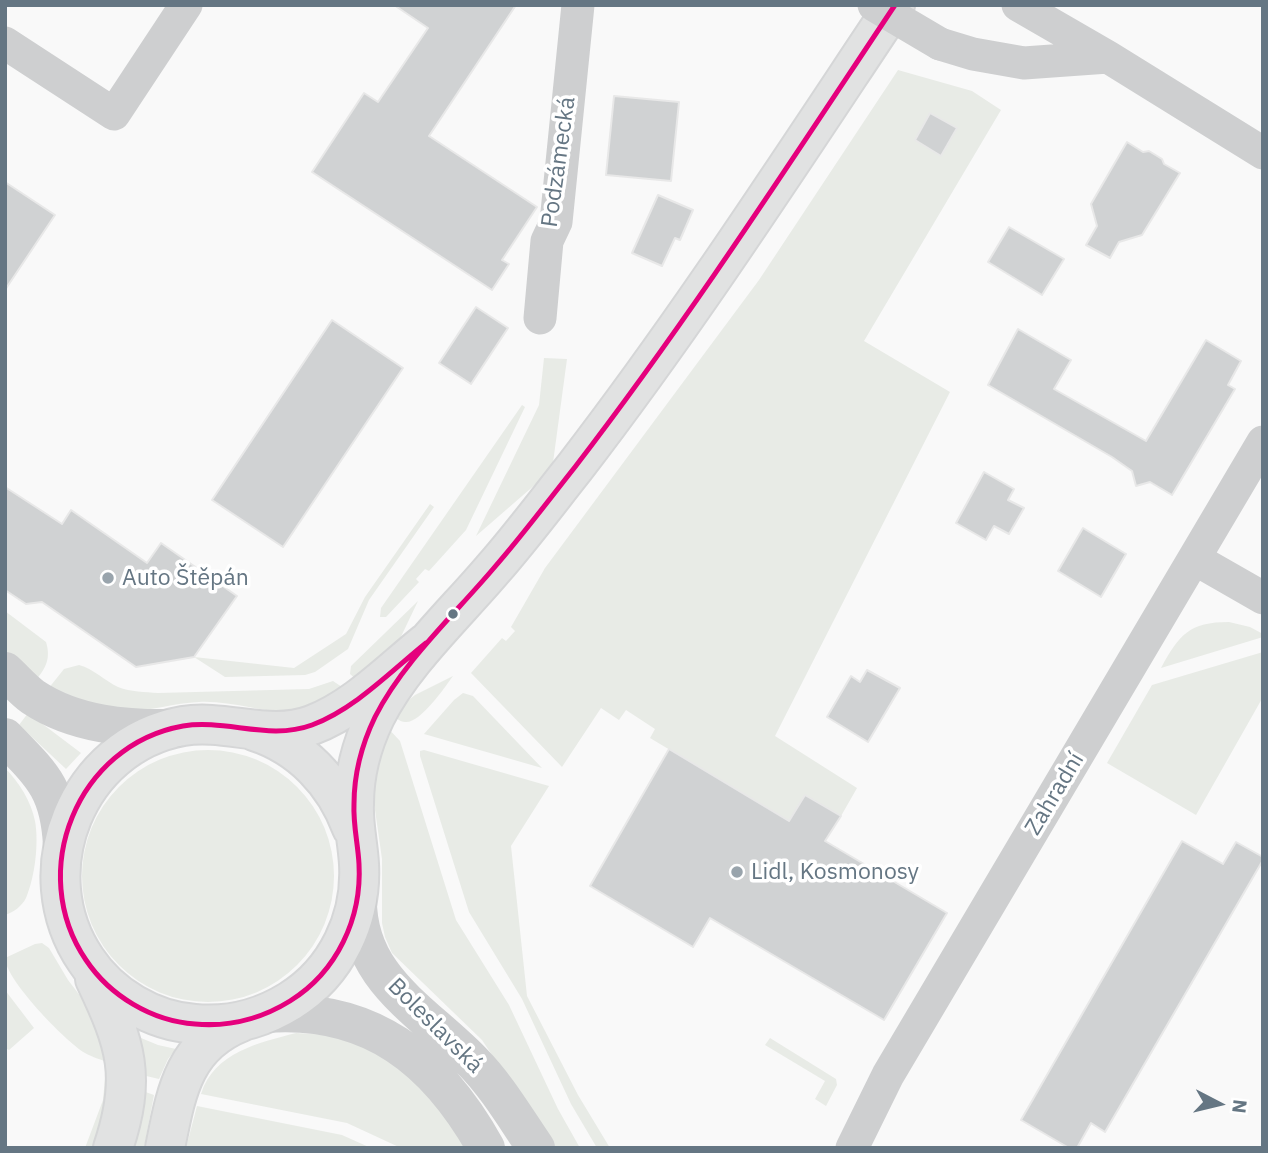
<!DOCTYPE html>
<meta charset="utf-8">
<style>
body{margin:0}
#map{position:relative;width:1268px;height:1153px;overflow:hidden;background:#f9f9f9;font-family:"IBM Plex Sans",sans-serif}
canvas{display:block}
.frame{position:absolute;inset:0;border:7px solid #657683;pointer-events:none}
.north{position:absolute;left:1184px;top:1069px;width:70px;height:70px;-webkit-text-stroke:5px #fff;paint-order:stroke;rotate:97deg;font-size:19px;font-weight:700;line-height:28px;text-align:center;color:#657683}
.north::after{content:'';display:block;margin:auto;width:24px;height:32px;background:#657683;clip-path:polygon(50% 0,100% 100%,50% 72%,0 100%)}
</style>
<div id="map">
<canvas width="1268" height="1153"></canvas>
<div class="frame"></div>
<div class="north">N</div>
</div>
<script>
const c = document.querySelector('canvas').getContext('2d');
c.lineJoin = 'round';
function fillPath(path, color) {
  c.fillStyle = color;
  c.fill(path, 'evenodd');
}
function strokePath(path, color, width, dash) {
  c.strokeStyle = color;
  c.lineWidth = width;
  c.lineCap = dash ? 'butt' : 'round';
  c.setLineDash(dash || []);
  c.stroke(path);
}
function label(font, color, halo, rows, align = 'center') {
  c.font = font + ' "IBM Plex Sans",sans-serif';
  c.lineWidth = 7;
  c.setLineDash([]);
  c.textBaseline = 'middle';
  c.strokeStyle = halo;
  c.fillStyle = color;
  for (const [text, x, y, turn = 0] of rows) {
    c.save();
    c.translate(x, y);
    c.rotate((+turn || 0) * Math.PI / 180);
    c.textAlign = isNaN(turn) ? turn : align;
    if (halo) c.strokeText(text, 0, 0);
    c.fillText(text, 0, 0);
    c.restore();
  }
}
fillPath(new Path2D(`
 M898,70L972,91L1001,110L864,341L950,392L775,736L857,788L841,816L789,821L650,738L655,729L626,710L619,720L601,708L562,767L471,673L502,638L506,641L515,631L511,627L545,568L759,280Z
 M544,358L567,359L552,470L476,536L539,405Z
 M522,405L525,407L466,530L429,571L425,569L416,579L419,582L386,617H380L381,608Z
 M430,504L434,507L369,600L348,649L315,672L305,675L225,677L194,657L294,668L346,634L365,597Z
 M418,601L397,645L358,681L350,674L351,666Z
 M5,611L46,642C51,658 46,668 36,680L5,651Z
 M1229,622L1250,627L1263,634V637L1161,668C1179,635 1189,622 1229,622Z
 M1263,652V697L1196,815L1107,763L1152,685Z
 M79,665C94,669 105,681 118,687C131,692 145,692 158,693L309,689L333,681L348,691C338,697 326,708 315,710C276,719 238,700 199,702C172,703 146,713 119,711C98,710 69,696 48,689L64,669Z
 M453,676C445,687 420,724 405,722C400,722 395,717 391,714L415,695Z
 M463,693L473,696L542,768L424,734L454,700Z
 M28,713L81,753L66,769L19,725Z
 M386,726L400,741L456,920L509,1005L558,1109L580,1148H554L482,1040L392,953L385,937L382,923V859L372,789Z
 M424,750L549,786L511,846L527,996L578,1095L610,1148H597L571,1104L522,999L469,912L420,756V751Z
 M82 876a126 126 0 1 1 252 0a126 126 0 1 1-252 0Z
 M5,768C19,782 31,801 35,821C39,843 35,877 26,898C22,906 14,912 5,915Z
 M42,943L49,948L68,980L88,1006L110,1063C102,1060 92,1057 85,1053C65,1041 5,979 5,958L35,944Z
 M5,990L34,1028L9,1050L5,1048Z
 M296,1033L348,1036L413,1073L467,1148H401L347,1123L201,1094C214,1052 259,1043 296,1033Z
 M141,1038L158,1045L176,1049L168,1059L159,1079L142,1075Z
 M770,1038L836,1079L837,1085L826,1106L815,1099L825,1081L765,1045Z
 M105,1078L111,1081L106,1116L93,1148H85L103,1100Z
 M140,1090L154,1095L144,1148H127Z
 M197,1106L342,1135L371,1148H186Z`), '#e8ebe6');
const building = new Path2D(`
 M394,5H516L429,136L537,207L502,260L509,264L492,290L312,172L364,93L378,102L428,28Z
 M614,96L679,102L671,181L606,175Z
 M930,113L957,128L941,156L915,140Z
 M1127,142L1143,152L1149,151L1162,159L1164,164L1180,173L1142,235L1119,242L1110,258L1086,245L1097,226L1091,204Z
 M5,182L55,215L5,290Z
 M658,195L693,210L680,240L675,238L662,266L632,253Z
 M1009,227L1064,259L1042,295L988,262Z
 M476,307L508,328L471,384L439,363Z
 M332,320L403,368L283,547L212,500Z
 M1018,329L1071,360L1054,389L1146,441L1206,340L1241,361L1228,385L1235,389L1172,495L1150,482L1136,486L1132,471L1112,457L988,385Z
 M984,472L1014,489L1008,500L1024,508L1009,534L994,526L986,540L956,523Z
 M5,487L62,524L71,510L147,563L161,543L237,596L194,657L136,667L42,602L26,604L5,590Z
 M1083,528L1126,554L1101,597L1058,571Z
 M867,670L900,688L868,742L827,717L851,676L860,682Z
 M669,749L789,821L805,795L841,816L825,841L947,913L884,1020L710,918L693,947L590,886Z
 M1182,841L1223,864L1236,842L1263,857V860L1105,1132L1091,1123L1077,1148H1069L1021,1120Z`);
fillPath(building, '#d0d2d3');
strokePath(building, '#e8e8e8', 2);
const primary = new Path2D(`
 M426,643C391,671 355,709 312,725C269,741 227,719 183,726C77,745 26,872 86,960C110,996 152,1021 195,1024C229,1027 261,1019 290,1001C337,972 362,918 359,864C358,844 353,825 354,804C354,775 362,744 375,717C402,663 454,615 493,569C522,536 548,501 575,467C689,319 791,161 895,5
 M254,731C301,746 335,782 352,828
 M95,979C126,1044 137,1077 113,1148
 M165,1148C176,1093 183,1045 241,1022`);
strokePath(primary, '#d5d6d7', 42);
strokePath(new Path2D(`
 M1018,5L1108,57
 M5,43L114,114L186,5
 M940,44L973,54L1024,63L1108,57L1263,153
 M540,318L547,241L556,222L578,5
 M1195,559L1263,598
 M852,1148L888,1075L1263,442`), '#cecfd0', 33);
strokePath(new Path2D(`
 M5,671C14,679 23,690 33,697C75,725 127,729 175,728
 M5,737C42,775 59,789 62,845
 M358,895C355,977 422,1010 472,1061C497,1086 516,1119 536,1148
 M266,1014C371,1006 437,1060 486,1148`), '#cecfd0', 38);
strokePath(primary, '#e1e2e2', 38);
strokePath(new Path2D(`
 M874,5L940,44`), '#cecfd0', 33);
strokePath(new Path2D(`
 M426,643C391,671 355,709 312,725C269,741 227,719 183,726C77,745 26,872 86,960C110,996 152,1021 195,1024C229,1027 261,1019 290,1001C337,972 362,918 359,864C358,844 353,825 354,804C354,775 362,744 375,717C402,663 454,615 493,569C522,536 548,501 575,467C689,319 791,161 895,5`), '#e5007d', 5);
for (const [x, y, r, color] of [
 [108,578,7,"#99a4ac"],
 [453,614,6,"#657683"],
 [737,872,7,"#99a4ac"]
]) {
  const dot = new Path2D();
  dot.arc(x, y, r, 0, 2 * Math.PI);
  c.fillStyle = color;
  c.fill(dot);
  strokePath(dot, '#fff', 2.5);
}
label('23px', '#657683', '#fff', [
 ["Podzámecká",559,162,-82],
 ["Zahradní",1055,794,-59],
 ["Boleslavská",435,1026,45]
]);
label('23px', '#657683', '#fff', [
 ["Auto Štěpán",122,578],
 ["Lidl, Kosmonosy",751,872]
], 'left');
</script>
